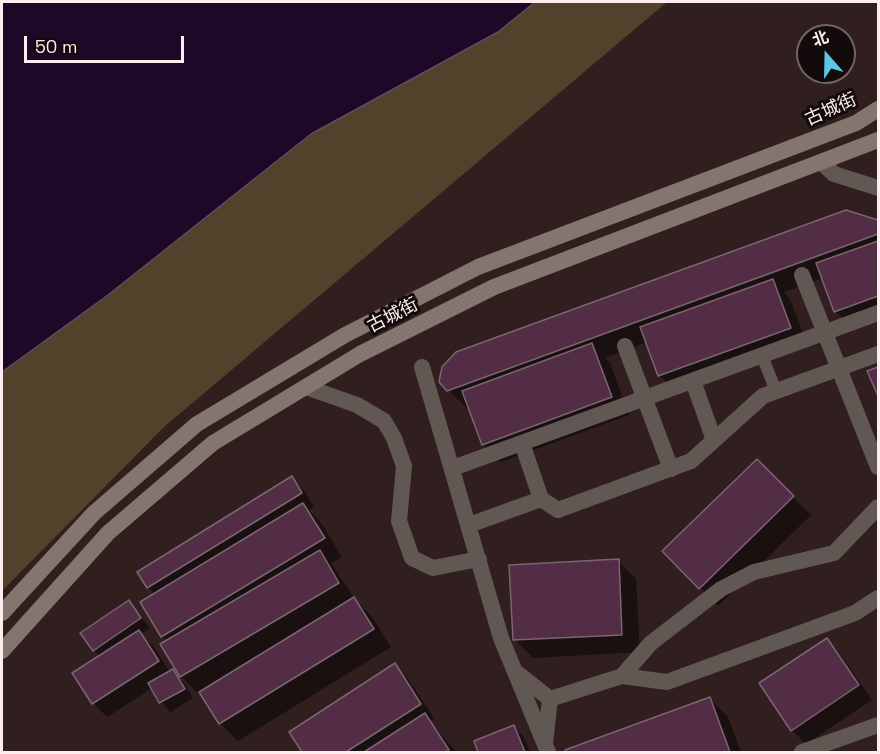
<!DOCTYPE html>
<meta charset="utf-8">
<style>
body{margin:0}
#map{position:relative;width:880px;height:754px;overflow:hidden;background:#311e1f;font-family:"Space Grotesk","Noto Sans SC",sans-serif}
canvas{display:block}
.frame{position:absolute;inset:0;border:3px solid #fceeef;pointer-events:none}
.north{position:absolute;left:796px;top:24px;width:60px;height:60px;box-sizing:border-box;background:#130a0b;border:2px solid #706566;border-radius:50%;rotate:340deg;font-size:16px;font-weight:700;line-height:24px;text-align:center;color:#fceeef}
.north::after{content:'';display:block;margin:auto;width:21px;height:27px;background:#59c8e5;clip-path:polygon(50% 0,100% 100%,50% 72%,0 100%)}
.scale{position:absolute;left:24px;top:36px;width:160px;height:27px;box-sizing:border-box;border:3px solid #fceeef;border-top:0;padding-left:8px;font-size:18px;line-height:21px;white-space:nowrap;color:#fceeef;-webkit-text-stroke:4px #130a0b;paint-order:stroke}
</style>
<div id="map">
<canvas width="880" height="754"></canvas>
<div class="frame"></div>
<div class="north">北</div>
<div class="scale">50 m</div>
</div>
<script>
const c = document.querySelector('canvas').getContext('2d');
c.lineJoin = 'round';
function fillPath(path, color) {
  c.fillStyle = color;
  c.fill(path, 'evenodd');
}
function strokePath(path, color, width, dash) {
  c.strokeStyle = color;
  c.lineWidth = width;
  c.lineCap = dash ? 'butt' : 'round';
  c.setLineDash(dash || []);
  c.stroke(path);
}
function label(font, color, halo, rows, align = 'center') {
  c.font = font + ' "Space Grotesk","Noto Sans SC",sans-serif';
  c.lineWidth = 6;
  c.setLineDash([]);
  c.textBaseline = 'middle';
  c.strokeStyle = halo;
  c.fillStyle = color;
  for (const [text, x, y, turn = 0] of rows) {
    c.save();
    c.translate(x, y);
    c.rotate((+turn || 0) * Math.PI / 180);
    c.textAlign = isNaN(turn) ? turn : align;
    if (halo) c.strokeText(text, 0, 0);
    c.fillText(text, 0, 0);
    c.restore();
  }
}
fillPath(new Path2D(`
 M535,2H667L164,427L2,591V372L108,295L311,134L498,32Z`), '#52422b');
const water = new Path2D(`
 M2,2H535L498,32L311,134L108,295L2,372Z`);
fillPath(water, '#1d0828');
strokePath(water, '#604d64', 1.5);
fillPath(new Path2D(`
 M846,211L878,221V320L854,329L835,311L823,278L784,292L790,299L808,346L678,393L659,375L647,342L605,358L610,363L629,415L501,462L483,444L470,407L467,408L448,390Z
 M757,461L811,515L718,606L664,551Z
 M291,478L305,492L314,507L309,510L321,523L342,557L331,563L354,598L372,617L391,647L238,741L220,723L201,692L199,694L181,676L167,641L162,636L155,594L148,587Z
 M618,561L636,579L640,652L533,658L515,640Z
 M128,602L150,628L141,634L153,646L170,672L173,671L182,680L193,698L170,712L152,688L107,717L93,703L100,657L82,633Z
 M827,640L840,654L872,700L806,744L792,730Z
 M394,665L408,679L434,718L430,721L456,752H303L291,733Z
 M710,699L728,717L741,752H567V750Z
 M514,727L523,736L530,752H480L476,742Z`), '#0007');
const building = new Path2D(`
 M846,210L878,220V234L447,391L439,382L442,367L456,352Z
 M878,241V296L834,312L816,263Z
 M773,279L791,328L658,376L640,327Z
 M592,343L612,397L482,445L462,391Z
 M878,367V396L867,371Z
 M757,459L794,496L699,589L662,551Z
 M292,476L302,493L147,588L137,572Z
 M303,503L325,538L161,637L140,602Z
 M320,550L339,583L180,677L160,644Z
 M619,559L622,635L513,640L509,565Z
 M354,597L374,629L219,724L199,692Z
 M129,600L141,618L93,651L80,633Z
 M139,630L159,661L92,704L72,673Z
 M827,638L859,685L791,731L759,683Z
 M395,663L421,704L346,752H302L289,732Z
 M173,669L185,689L159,703L148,683Z
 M710,697L730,752H566L565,750Z
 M425,713L449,750L445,752H364Z
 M514,725L525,752H478L474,741Z`);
fillPath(building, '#532c45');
strokePath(building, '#796671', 1.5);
strokePath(new Path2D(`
 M762,356L776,391`), '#615854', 12);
strokePath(new Path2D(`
 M821,162L834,174L878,188
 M802,275L878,467
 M625,346L671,469
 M422,367L501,638L548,752
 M693,381L714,440
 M306,387L357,405L384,421L394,438L404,466L399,521L412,558L433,568L479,559
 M522,443L541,499
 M453,468L878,313
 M469,525L541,499L558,510L691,461L763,396L878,354
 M516,672L550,699
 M622,676L651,643L721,589L754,572L834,553L878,507
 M550,699L622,676L667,682L855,613L878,598
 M545,743L550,699
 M802,752L878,725`), '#615854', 16);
strokePath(new Path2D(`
 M2,613L94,513L197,424L345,335L478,267L856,123L878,109
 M2,651L108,533L213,443L360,354L494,287L878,140`), '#84756f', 16);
label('18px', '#fceeef', '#130a0b', [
 ["古城街",831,110,-24],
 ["古城街",393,316,-27]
]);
</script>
